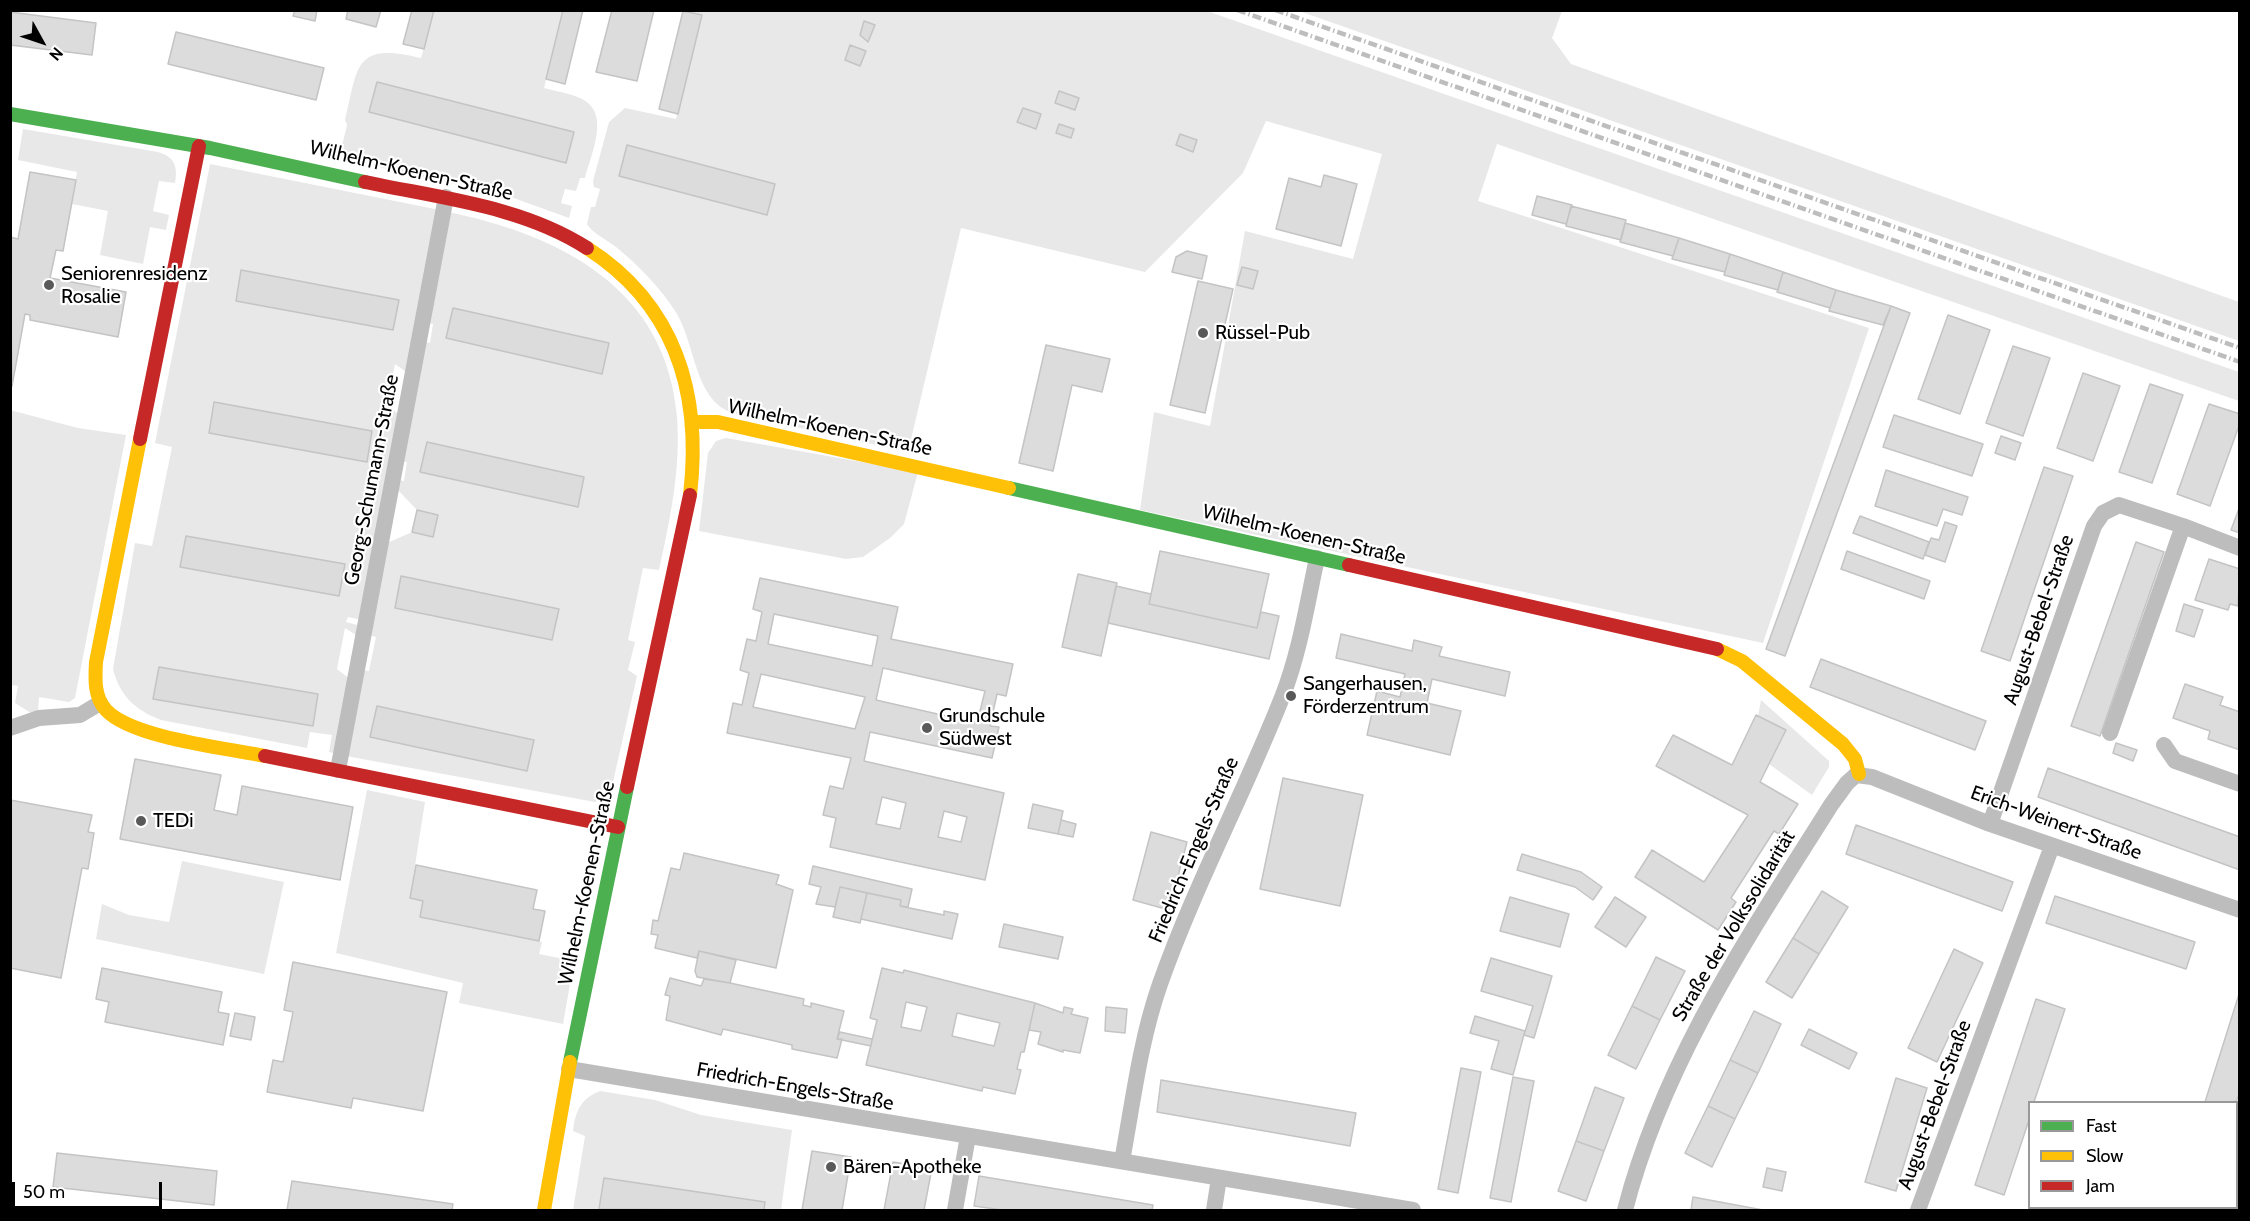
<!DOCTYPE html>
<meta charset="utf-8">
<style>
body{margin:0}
#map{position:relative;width:2250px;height:1221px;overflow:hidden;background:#fff;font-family:Cabin,sans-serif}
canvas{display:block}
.frame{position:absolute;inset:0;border:12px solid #000;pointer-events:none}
.legend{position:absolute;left:2028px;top:1101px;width:210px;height:108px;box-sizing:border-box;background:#fff;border:2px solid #999;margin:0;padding:8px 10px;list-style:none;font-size:18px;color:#000}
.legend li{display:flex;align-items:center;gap:12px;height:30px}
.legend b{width:30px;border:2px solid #999}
.north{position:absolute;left:12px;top:12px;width:60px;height:60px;-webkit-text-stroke:4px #fff;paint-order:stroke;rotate:130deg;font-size:16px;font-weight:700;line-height:24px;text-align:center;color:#000}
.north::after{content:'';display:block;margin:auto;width:21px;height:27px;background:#000;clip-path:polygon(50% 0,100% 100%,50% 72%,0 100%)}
.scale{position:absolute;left:12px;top:1182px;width:150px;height:27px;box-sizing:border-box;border:3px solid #000;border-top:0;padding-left:8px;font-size:18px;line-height:21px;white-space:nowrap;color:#000;-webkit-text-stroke:4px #fff;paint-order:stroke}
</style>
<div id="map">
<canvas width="2250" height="1221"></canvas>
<div class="frame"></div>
<ul class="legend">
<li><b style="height:8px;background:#4caf50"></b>Fast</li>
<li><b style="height:8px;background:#ffc107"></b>Slow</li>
<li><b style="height:8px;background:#c62828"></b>Jam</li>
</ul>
<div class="north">N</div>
<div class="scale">50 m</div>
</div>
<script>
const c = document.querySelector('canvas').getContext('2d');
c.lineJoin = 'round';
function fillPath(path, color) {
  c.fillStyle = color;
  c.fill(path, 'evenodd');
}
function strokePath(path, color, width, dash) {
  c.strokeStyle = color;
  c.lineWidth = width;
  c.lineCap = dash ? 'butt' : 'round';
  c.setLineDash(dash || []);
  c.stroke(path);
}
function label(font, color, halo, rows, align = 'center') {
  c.font = font + ' Cabin,sans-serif';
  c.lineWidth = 4.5;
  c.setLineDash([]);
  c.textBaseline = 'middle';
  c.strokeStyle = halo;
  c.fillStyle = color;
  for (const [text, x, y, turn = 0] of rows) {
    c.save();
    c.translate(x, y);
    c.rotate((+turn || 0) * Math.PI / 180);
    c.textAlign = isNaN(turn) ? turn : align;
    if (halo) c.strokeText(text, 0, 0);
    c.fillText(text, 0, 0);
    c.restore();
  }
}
fillPath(new Path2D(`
 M434,11H563L544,88C555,91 569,93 580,98C612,112 591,154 585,178H580L576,191L565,189L561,203L572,206L569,218L511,197L339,158L347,125L345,120C358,64 355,42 421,58Z
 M683,11H1207L2239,372V401L1497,144L1478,201L1869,328L1763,643L1140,510L1154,412L1210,426L1245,231L1353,259L1382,154L1266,121L1243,173L1145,272L961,228L908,452L733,413C695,401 696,347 677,314C661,288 639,266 616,247C606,239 593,234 587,224L591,207H595L600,189L594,187L593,181L609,122L625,108L676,119L701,15Z
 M1299,11H1562L1552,38L1571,64L2239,302V341Z
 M23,129L158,152C175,157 178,167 175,183L159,181L153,211L169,215L166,230L150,227L143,264L100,255L108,211L72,204L77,172L18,160Z
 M210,164L440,210L409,374L395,364L387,405L401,416L362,620L348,617L346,622L361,626L359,637L345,628L337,669L351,680L337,754L329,752L332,735L310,732L307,748L161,720C135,710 120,696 113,669L135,543L152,546L172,447L155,443Z
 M448,212C561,235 667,289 677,417C681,469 670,520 659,570L643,568L628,640L635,642L628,670L637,676L613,782L606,796L595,802L346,756L362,670L369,671L376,637L369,635L385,544L412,532L433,537L438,515L417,510L396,488L398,480L404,481L407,462L401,461L424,342L430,343L433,324L428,323Z
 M10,410L78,428L126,435L75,698L69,702L39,697L38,711L31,713L15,703L18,686L11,685Z
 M726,438L918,472L904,524L890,538L863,557L846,559L699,531L708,453L716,441Z
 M1761,700L1829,761V767L1812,795L1769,764L1786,730L1758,716Z
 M367,790L425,802L410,897L423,901L420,917L542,942L539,954L574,961L563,1024L459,1003L463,983L336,953Z
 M182,861L284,882L264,974L96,939L102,904L129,915L169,922Z
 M600,1091L655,1100L701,1115L792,1130L781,1210H573L585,1136L573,1131C575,1112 581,1098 600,1091Z`), '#e8e8e8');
const building = new Path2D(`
 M295,10H317L315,21L293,16Z
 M348,10H381L376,27L346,19Z
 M412,10H434L424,49L403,44Z
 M563,10H583L565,84L546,79Z
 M612,10H654L637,81L596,72Z
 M683,11L702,15L678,114L659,109Z
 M10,12L96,23L92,55L10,45Z
 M864,21L875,25L868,42L860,35Z
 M176,32L324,68L316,100L168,64Z
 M850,45L866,51L860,66L845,60Z
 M377,82L574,132L566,163L369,112Z
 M1059,91L1079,98L1075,110L1055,103Z
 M1023,108L1041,114L1036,129L1017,122Z
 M1059,124L1074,129L1071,138L1056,133Z
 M1180,134L1197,140L1193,152L1176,145Z
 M627,145L775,184L767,215L619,176Z
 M30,172L76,180L63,251L56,250L50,278L126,292L118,337L30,320V315L25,314L12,386L10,237L18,239Z
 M1324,175L1357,184L1341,246L1276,229L1289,178L1321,187Z
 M1537,196L1572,205L1566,224L1532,215Z
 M1571,206L1626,220L1621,240L1566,226Z
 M1625,223L1679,238L1673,256L1620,242Z
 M1679,238L1730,254L1725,272L1672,259Z
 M1187,251L1207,256L1202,279L1172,272L1176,257Z
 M1730,254L1783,272L1778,290L1724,275Z
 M1242,267L1258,271L1253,289L1237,285Z
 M241,270L399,300L393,330L236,301Z
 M1783,272L1836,290L1830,308L1777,292Z
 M1198,281L1233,289L1205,413L1170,405Z
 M1836,290L1891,306L1883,325L1829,311Z
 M1891,306L1910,313L1785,656L1766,649Z
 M453,308L609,343L602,374L446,338Z
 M1948,315L1990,330L1960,414L1918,399Z
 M1046,345L1110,359L1102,392L1072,385L1053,471L1019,463Z
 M2013,346L2050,358L2023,436L1986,423Z
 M2083,373L2120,386L2093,461L2057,448Z
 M2150,384L2183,395L2152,483L2119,472Z
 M214,402L372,431L367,462L209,433Z
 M2209,404L2240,414V423L2210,506L2177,494Z
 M1894,415L1983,444L1972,476L1883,447Z
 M2001,436L2021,443L2015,460L1995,453Z
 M427,442L584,477L578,507L420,472Z
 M2044,467L2073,476L2010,661L1981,651Z
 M1886,470L1968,497L1962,515L1943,509L1937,526L1875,506Z
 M2240,506V533L2231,530Z
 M417,510L438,515L433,537L412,532Z
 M1860,516L1929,542L1923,559L1853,533Z
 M1945,522L1957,526L1945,562L1925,555L1931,538L1939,540Z
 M186,536L345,564L339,596L180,567Z
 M2136,542L2164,552L2100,736L2071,726Z
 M1160,551L1269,574L1257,628L1149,604Z
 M1847,551L1930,581L1924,599L1841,569Z
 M2209,559L2240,569L2238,606L2230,604L2228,610L2195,600Z
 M1078,574L1117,583L1101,656L1062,647Z
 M401,576L559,609L552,640L395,608Z
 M760,578L898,607L891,639L1013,664L1006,696L997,694L990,726L999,727L992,758L870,732L864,761L1004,793L985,880L830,847L836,818L823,815L830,786L843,789L851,758L727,733L733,703L742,705L749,673L740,670L747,639L756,641L762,612L753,609ZM774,614L878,636L872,666L768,644ZM883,668L985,691L977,723L876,700ZM761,674L865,697L855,729L753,707ZM882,797L906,803L900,829L876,824ZM944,811L967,817L961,842L938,837Z
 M1116,586L1151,594L1149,604L1257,628L1261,612L1279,616L1269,659L1108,623Z
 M2184,604L2203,610L2194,637L2176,631Z
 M1341,634L1412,651L1414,640L1442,647L1439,656L1510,672L1505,696L1432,679L1427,703L1461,711L1450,755L1367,735L1377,691L1400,697L1405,674L1336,658Z
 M1821,659L1986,721L1975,750L1810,687Z
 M159,667L318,694L313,726L153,699Z
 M2185,684L2223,697L2220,705L2240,712V750L2208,739L2210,731L2173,718Z
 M377,706L534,740L527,771L370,737Z
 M1756,715L1786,730L1760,782L1798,804L1779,834L1774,831L1731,898L1736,902L1718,930L1635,877L1652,850L1704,882L1748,815L1656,766L1673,735L1732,765Z
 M2116,743L2137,750L2133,761L2113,753Z
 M135,759L221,775L214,810L237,815L242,786L353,807L340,880L120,839Z
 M2048,768L2240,837V870L2038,797Z
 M1283,778L1363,795L1340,906L1260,889Z
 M10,800L92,815L88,832L94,833L88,869L82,868L61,978L10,968Z
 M1033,804L1063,811L1058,834L1028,828Z
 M1061,820L1076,824L1073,837L1058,834Z
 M1856,825L2013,882L2002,911L1846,854Z
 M1151,832L1187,842L1169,910L1133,900Z
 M684,853L779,875L776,884L793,890L776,968L699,951L697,958L655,948L658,935L651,934L653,920L658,921L671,868L680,870Z
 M1522,854L1581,872L1602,887L1593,900L1575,887L1517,870Z
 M416,865L537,890L533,909L545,911L539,941L420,917L423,901L410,898Z
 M813,866L912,889L908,907L900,906L901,900L840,887L835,907L816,904L821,887L809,884Z
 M840,887L867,893L860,923L833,917Z
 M1822,891L1848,907L1819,954L1793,938Z
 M867,893L901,900L900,906L944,915V911L958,914L952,939L861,919Z
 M2055,896L2195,942L2186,969L2046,923Z
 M1510,897L1569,914L1560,947L1500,931Z
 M1615,897L1646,917L1626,947L1595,927Z
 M1004,924L1063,937L1058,959L999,947Z
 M1793,938L1819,954L1792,998L1766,982Z
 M1954,949L1983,963L1937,1062L1908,1048Z
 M699,951L736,960L730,983L697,977L695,971Z
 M1656,957L1685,971L1660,1020L1632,1006Z
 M1491,958L1552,976L1534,1038L1524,1035L1533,1006L1481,991Z
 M293,962L447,992L423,1111L353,1098L351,1108L267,1092L273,1060L283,1062L293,1012L284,1010Z
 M102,968L222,992L218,1012L229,1014L223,1045L105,1022L109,1002L96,999Z
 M882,968L903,973L904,970L1035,1003L1024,1052H1021L1017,1069L1021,1070L1015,1094L983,1087L982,1091L866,1065L877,1020L870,1018ZM906,1002L927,1007L921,1031L901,1027ZM957,1013L1000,1023L994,1046L952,1036Z
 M670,978L701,986L704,979L730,983L804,999L803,1005L811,1007V1003L844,1011L837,1039H842L837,1058L792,1049V1045L723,1029L721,1035L666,1020L670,996L665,995Z
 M2240,991V1092L2236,1102H2205Z
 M2036,999L2065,1009L2034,1102H2030V1117L2004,1195L1975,1185Z
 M1035,1003L1063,1013L1064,1007L1073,1009L1071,1014L1088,1018L1080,1053L1063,1050V1052L1038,1044L1041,1032L1029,1030Z
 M1632,1006L1660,1020L1636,1069L1608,1055Z
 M1106,1007L1127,1009L1125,1033L1105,1031Z
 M1754,1011L1781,1024L1758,1073L1730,1060Z
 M235,1013L255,1017L251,1040L230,1036Z
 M1475,1016L1525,1031L1513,1075L1491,1069L1499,1041L1470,1033Z
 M1809,1029L1857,1053L1849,1069L1801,1045Z
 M840,1032L872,1039L871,1046L837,1039Z
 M1730,1060L1758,1073L1735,1119L1708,1106Z
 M1461,1068L1481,1072L1458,1193L1438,1189Z
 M1513,1077L1534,1081L1511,1202L1490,1198Z
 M1896,1078L1927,1088L1896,1191L1865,1182Z
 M1161,1080L1356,1113L1350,1146L1157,1112Z
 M1595,1087L1624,1098L1604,1151L1576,1141Z
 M1708,1106L1735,1119L1712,1167L1685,1153Z
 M1576,1141L1604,1151L1586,1201L1558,1191Z
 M812,1151L851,1157L842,1210H802Z
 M57,1153L217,1171L214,1205L53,1187Z
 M893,1162L932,1168L924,1210H884Z
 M1767,1168L1786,1172L1782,1191L1763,1187Z
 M979,1176L1153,1205L1152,1210H1002L974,1206Z
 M604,1178L765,1202L764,1210L599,1209Z
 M292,1181L453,1204L452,1210H287Z
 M1693,1197L1763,1210H1691Z`);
fillPath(building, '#dcdcdc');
strokePath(building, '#c4c4c4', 1.5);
strokePath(new Path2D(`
 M2183,526L2240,548
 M10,728L39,718L80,715L100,703
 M2164,745L2175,761L2240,784
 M338,770L446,197
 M1990,824L2094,526L2103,513L2119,505L2183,526L2110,733
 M569,1069L1413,1210
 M1122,1161C1133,1102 1140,1041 1160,984C1195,885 1245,792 1283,695C1300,651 1307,604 1317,558
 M955,1210L968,1136
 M1214,1210L1219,1178
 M1625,1210C1664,1060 1750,934 1831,805L1847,783L1856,775L1872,777L1990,824L2240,910
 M1918,1210L2052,846`), '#bdbdbd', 16);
strokePath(new Path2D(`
 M10,114L210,148L365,182
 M1009,488L1349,565
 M570,1062L627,787`), '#4caf50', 14);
strokePath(new Path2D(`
 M587,248C676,305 702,394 690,495
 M693,422H718L1009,488
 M140,439L96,662C95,679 94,697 106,710C132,738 226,748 265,756
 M1717,649L1742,661L1843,744L1855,759L1859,774
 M544,1210L570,1062`), '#ffc107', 14);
strokePath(new Path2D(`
 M365,182C439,198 522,206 587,248
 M140,439L199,146
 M1349,565L1717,649
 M265,756L618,827
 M627,787L690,495`), '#c62828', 14);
strokePath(new Path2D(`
 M1237,10L2240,362
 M1275,10L2240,348`), '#bdbdbd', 4.5, [9, 3, 1.5, 3]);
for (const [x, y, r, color] of [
 [49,285,6,"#595959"],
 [1203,333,6,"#595959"],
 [1291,696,6,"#595959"],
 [927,728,6,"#595959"],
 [141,821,6,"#595959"],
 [831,1167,6,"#595959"]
]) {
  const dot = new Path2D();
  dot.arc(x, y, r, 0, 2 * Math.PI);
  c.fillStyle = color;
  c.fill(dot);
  strokePath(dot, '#fff', 2);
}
label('20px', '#000', '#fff', [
 ["Wilhelm-Koenen-Straße",411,171,13],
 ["Wilhelm-Koenen-Straße",830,428,12],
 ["Georg-Schumann-Straße",372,480,-79],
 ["Wilhelm-Koenen-Straße",1304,535,13],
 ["August-Bebel-Straße",2039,620,-71],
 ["Erich-Weinert-Straße",2056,823,20],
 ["Friedrich-Engels-Straße",1194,850,-67],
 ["Wilhelm-Koenen-Straße",587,883,-78],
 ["Straße der Volkssolidarität",1734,926,-59],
 ["Friedrich-Engels-Straße",795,1087,10],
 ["August-Bebel-Straße",1935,1105,-70]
]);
label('20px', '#000', '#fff', [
 ["Seniorenresidenz",61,274],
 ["Rosalie",61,297],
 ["Rüssel-Pub",1215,333],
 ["Sangerhausen,",1303,684],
 ["Förderzentrum",1303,707],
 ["Grundschule",939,716],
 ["Südwest",939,739],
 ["TEDi",153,821],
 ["Bären-Apotheke",843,1167]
], 'left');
</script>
